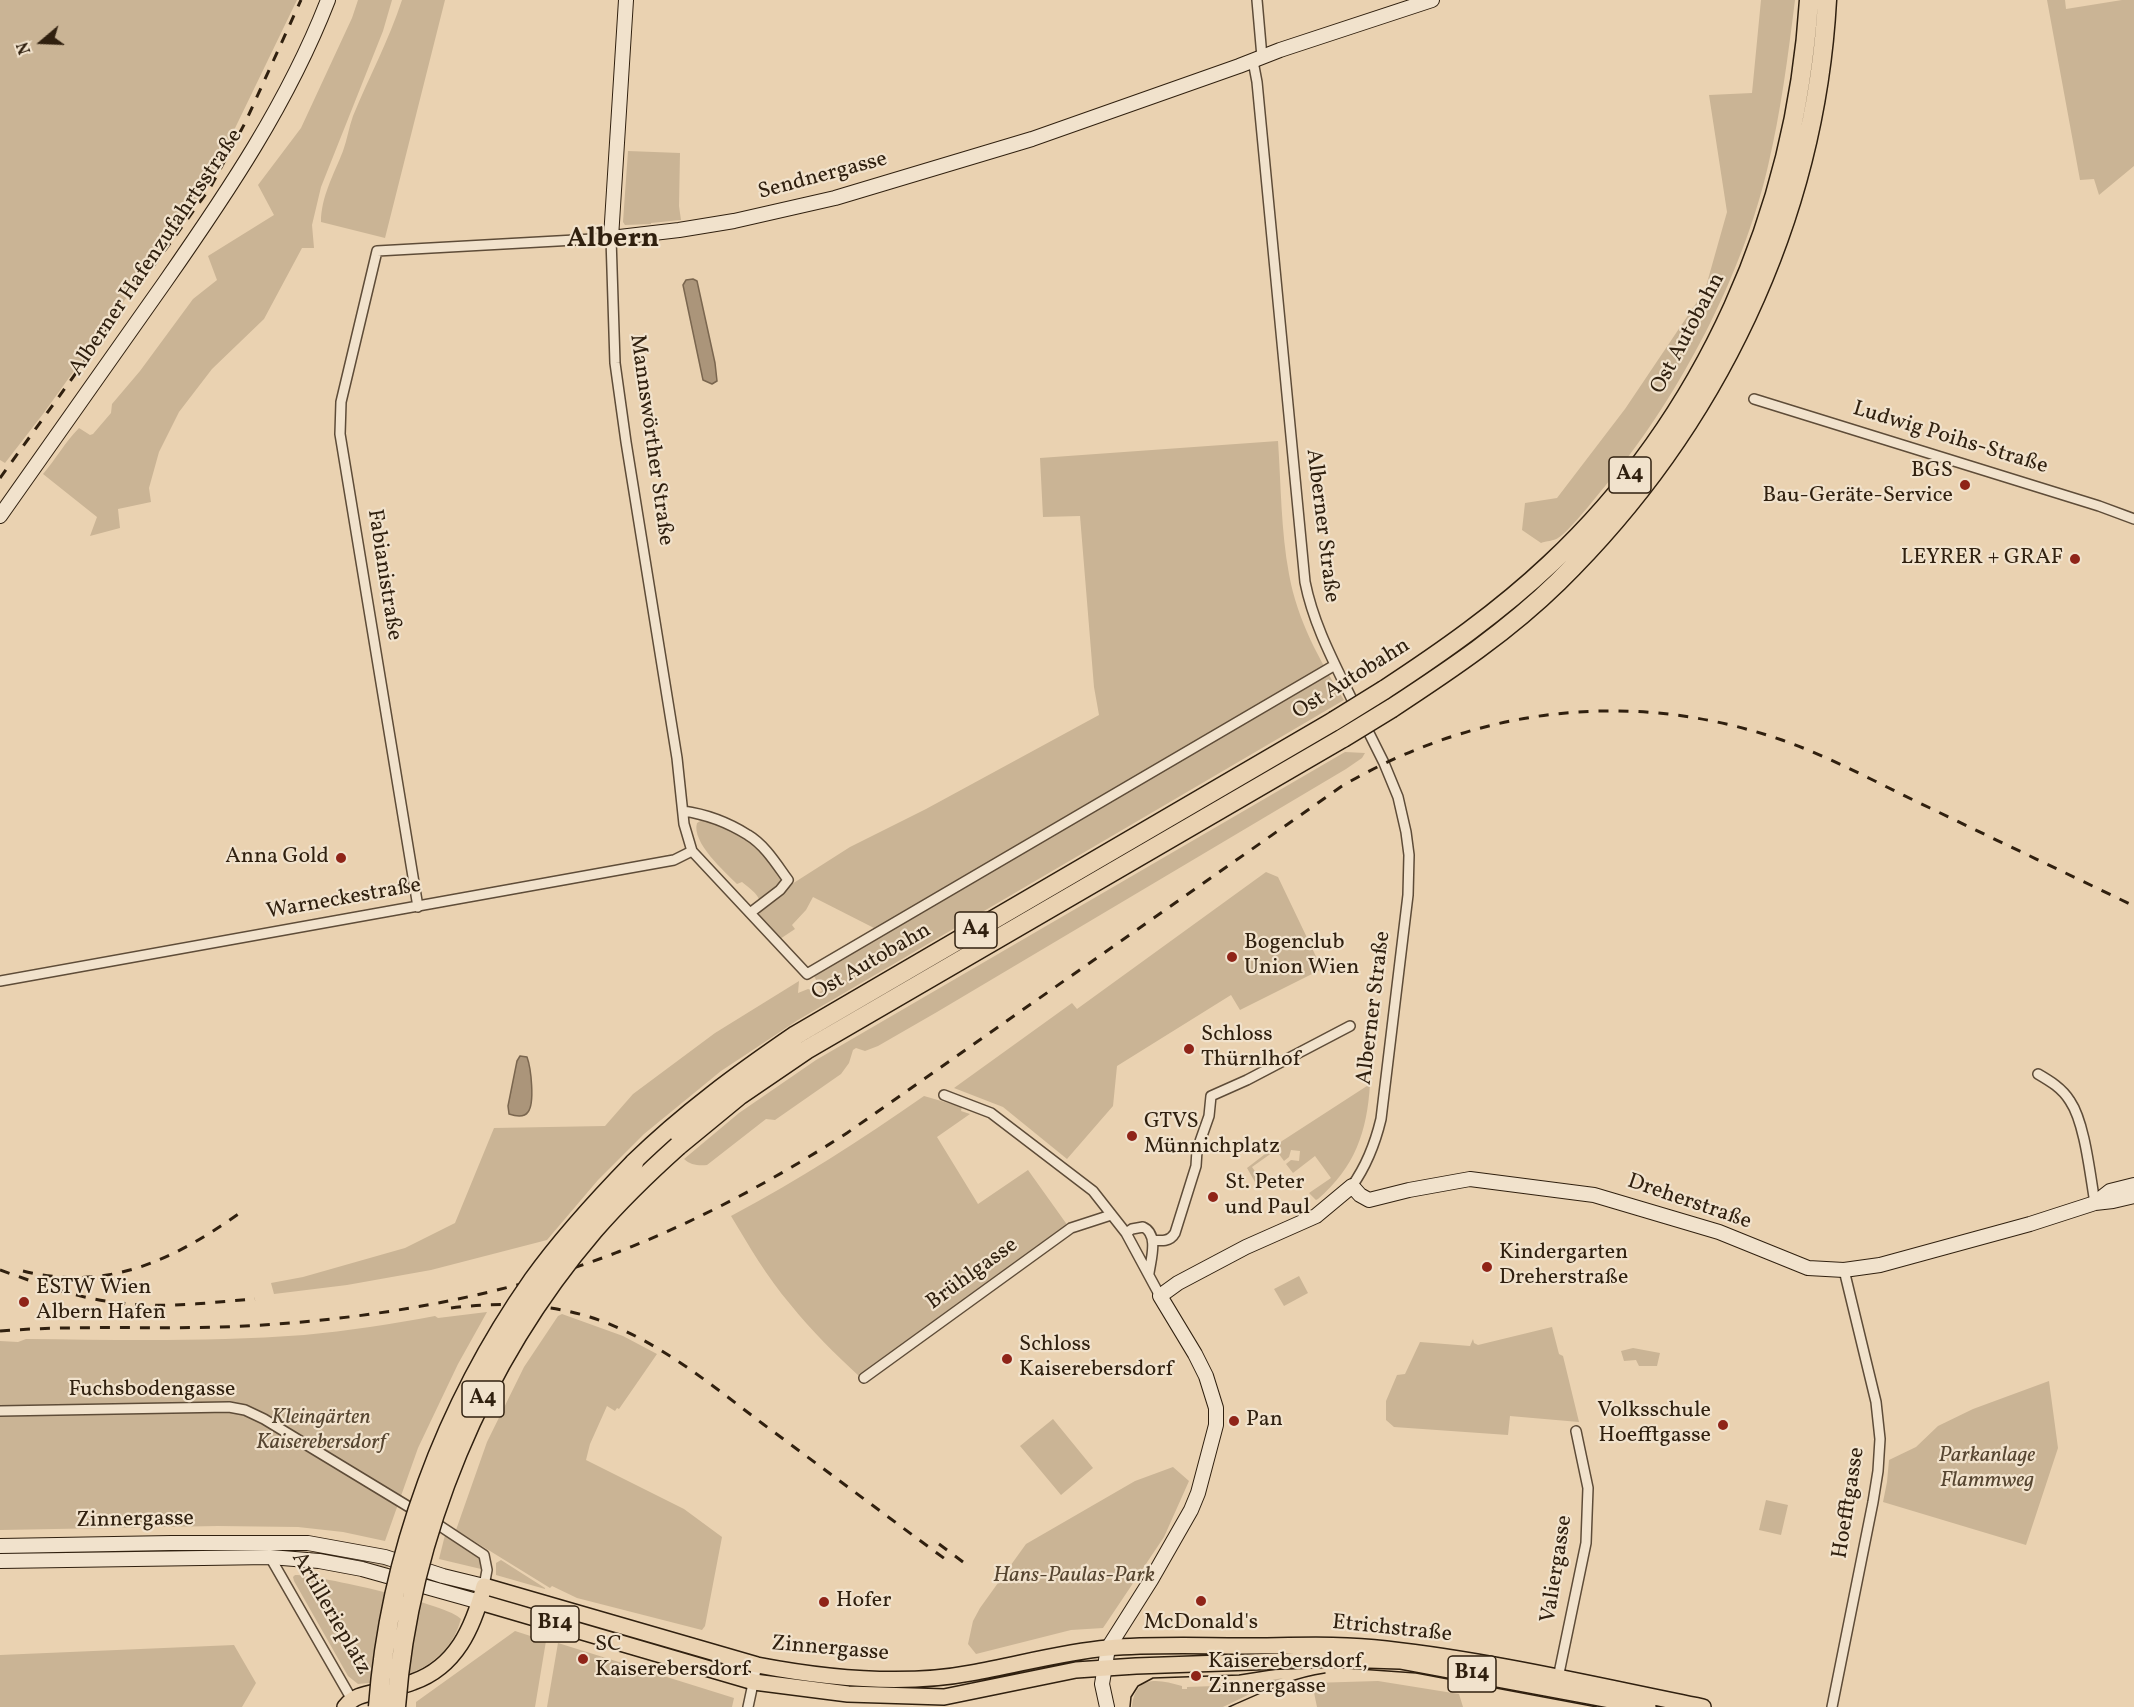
<!DOCTYPE html>
<meta charset="utf-8">
<style>
body{margin:0}
#map{position:relative;width:2134px;height:1707px;overflow:hidden;background:#ead2b1;font-family:Vollkorn,serif}
canvas{display:block}
.north{position:absolute;left:12px;top:12px;width:60px;height:60px;-webkit-text-stroke:4px #f1e2cc;paint-order:stroke;rotate:251deg;font-size:16px;font-weight:700;line-height:24px;text-align:center;color:#30200f}
.north::after{content:'';display:block;margin:auto;width:21px;height:27px;background:#30200f;clip-path:polygon(50% 0,100% 100%,50% 72%,0 100%)}
</style>
<div id="map">
<canvas width="2134" height="1707"></canvas>
<div class="north">N</div>
</div>
<script>
const c = document.querySelector('canvas').getContext('2d');
c.lineJoin = 'round';
function fillPath(path, color) {
  c.fillStyle = color;
  c.fill(path, 'evenodd');
}
function strokePath(path, color, width, dash) {
  c.strokeStyle = color;
  c.lineWidth = width;
  c.lineCap = dash ? 'butt' : 'round';
  c.setLineDash(dash || []);
  c.stroke(path);
}
function label(font, color, halo, rows, align = 'center') {
  c.font = font + ' Vollkorn,serif';
  c.lineWidth = 4.5;
  c.setLineDash([]);
  c.textBaseline = 'middle';
  c.strokeStyle = halo;
  c.fillStyle = color;
  for (const [text, x, y, turn = 0] of rows) {
    c.save();
    c.translate(x, y);
    c.rotate((+turn || 0) * Math.PI / 180);
    c.textAlign = isNaN(turn) ? turn : align;
    if (halo) c.strokeText(text, 0, 0);
    c.fillText(text, 0, 0);
    c.restore();
  }
}
fillPath(new Path2D(`
 M0,0H297L208,184L43,414L5,463L0,460Z
 M358,0H392L383,31L321,187L312,225L314,248H302L264,319L212,369L179,412L159,452L149,488L151,502L118,509L120,528L90,536L97,517L43,474C56,459 65,442 79,428L90,435L93,434L111,413L112,404L140,371L193,299L217,280L208,256L274,215L258,185L301,128L352,18Z
 M402,0H445L385,238L321,222C321,197 334,174 343,151C347,140 349,127 353,116C369,77 389,40 402,0Z
 M1761,0H1795C1788,56 1781,111 1768,166C1743,274 1680,395 1610,480C1600,492 1569,532 1558,538C1554,541 1546,541 1541,543L1522,530L1525,503L1557,498L1625,409L1705,290L1727,212L1709,95L1752,93Z
 M2047,0H2065L2066,9L2122,0H2134V166L2099,195L2094,179L2080,180Z
 M628,151L680,153L679,206L681,220L651,223V224L625,225L623,222Z
 M1278,441C1281,485 1281,531 1289,574C1297,620 1320,661 1344,700L798,1020L721,1071L644,1134L598,1180L547,1240L431,1270L347,1285L274,1294L271,1283L303,1277L405,1248L455,1223L494,1128L605,1126L633,1094L715,1033L799,981L798,993L808,989L819,992L822,991L813,974L874,928L813,897L806,910L792,925L795,929L780,939L759,915C764,897 755,893 742,882L737,884C725,872 691,842 697,823L702,820C728,827 749,839 768,858L766,860L781,877L792,884L850,847L926,809L1099,715L1094,687L1080,516L1043,517L1040,458Z
 M1345,752L1365,753L1362,758L1346,769L937,1012L878,1046L865,1051L856,1048L853,1050L849,1063L841,1074L775,1120L766,1119L707,1165C699,1166 690,1165 684,1159L739,1113L816,1060Z
 M1266,872L1278,877L1322,969L1240,1010L1231,995L1117,1066L1113,1106L1067,1159L1003,1107L954,1088L1072,1003L1077,1009Z
 M1370,1084C1367,1132 1355,1167 1318,1199L1316,1200L1309,1193L1331,1178L1315,1156L1293,1173L1286,1164L1291,1160L1299,1161L1300,1151L1291,1150L1289,1157L1284,1161L1276,1150L1252,1167L1261,1180L1255,1182L1247,1168L1282,1141Z
 M924,1096L962,1107L961,1111L970,1114L937,1137L978,1204L1028,1170L1068,1226L860,1377C835,1354 811,1330 790,1304C767,1277 749,1246 731,1216C799,1180 861,1140 924,1096Z
 M1299,1276L1308,1293L1284,1306L1274,1289Z
 M487,1312L458,1364L418,1448L385,1541L343,1532L298,1527L218,1526L0,1530V1341L18,1342L26,1339C119,1340 212,1342 304,1335C348,1331 392,1324 435,1316L438,1318Z
 M562,1314L623,1336L657,1354L619,1409L617,1408L615,1411L607,1406L590,1444L586,1460L684,1509L722,1537L705,1626L702,1630L577,1598L552,1586L550,1588L456,1530L487,1442L524,1367L558,1316Z
 M1552,1327L1559,1354L1563,1356L1579,1422L1510,1416L1508,1435L1394,1427L1386,1420V1401L1397,1375L1405,1374L1420,1342L1470,1346L1473,1339L1474,1343L1478,1345Z
 M1633,1348L1660,1353L1657,1366H1639L1636,1360L1624,1361L1621,1351Z
 M2049,1381L2058,1448L2026,1545L1883,1502L1887,1482L1889,1460L1916,1447L1938,1426L1973,1409Z
 M1053,1419L1093,1468L1061,1495L1020,1446Z
 M1173,1467L1189,1481L1164,1537L1103,1628L1071,1630L976,1654L968,1644L973,1621L980,1608L1026,1544L1135,1481Z
 M1766,1500L1788,1505L1781,1535L1759,1530Z
 M445,1535C459,1543 483,1551 481,1569L439,1559Z
 M246,1547L316,1550L389,1565L387,1570L350,1561L0,1556V1552Z
 M501,1560L545,1588V1589L496,1575V1563Z
 M295,1575C318,1575 451,1605 461,1619C448,1667 402,1681 358,1684L348,1676L294,1581L293,1577Z
 M515,1631L546,1641L535,1707H416V1702Z
 M558,1643L734,1698L732,1707H547Z
 M234,1645L256,1683L242,1707H0V1655Z
 M1283,1678L1223,1707H1132C1135,1673 1160,1680 1182,1686V1689H1187V1687L1242,1685Z
 M1378,1681L1459,1694L1463,1707H1317L1312,1683Z`), '#cab495');
const water = new Path2D(`
 M693,279L697,281L715,363L717,381L712,384L703,380L683,285L686,280Z
 M520,1056L527,1057C531,1068 535,1103 528,1112C524,1118 515,1116 509,1114L508,1106L517,1061Z`);
fillPath(water, '#ab957a');
strokePath(water, '#7a664f', 1.5);
const street = new Path2D(`
 M1257,0L1262,57
 M1253,61L1257,82L1305,582C1314,627 1336,666 1356,708
 M1754,399L2099,506L2134,519
 M683,811C705,814 729,823 748,835C765,845 777,865 788,880L780,890L750,913
 M418,907L340,434L341,402L377,251L611,238L615,363L626,442L677,758L684,824L692,851L807,974L1335,665
 M0,981L674,860L692,851
 M2038,1074C2050,1081 2062,1088 2070,1101C2085,1123 2090,1175 2095,1203
 M944,1095L991,1113L1093,1191L1126,1233L1160,1296
 M1352,1186C1367,1165 1375,1144 1381,1119L1408,895L1409,855L1406,832L1398,797L1384,763L1364,723
 M1126,1233L1132,1229L1143,1227C1159,1234 1151,1259 1149,1273
 M1153,1240C1161,1241 1170,1242 1175,1233L1196,1166L1197,1150L1209,1116L1211,1096L1247,1080L1350,1026
 M864,1378L1071,1228L1111,1215
 M0,1411L229,1407L245,1410L264,1419L419,1513
 M431,1520L484,1555L487,1570L484,1586
 M270,1557L351,1698
 M1558,1678L1586,1543L1588,1488L1576,1431
 M748,1707L757,1665
 M1832,1707L1873,1502L1878,1471L1880,1439L1876,1402L1844,1270`);
const secondary = new Path2D(`
 M626,0L611,238L679,230L734,221L835,198L1032,139L1239,66L1280,50L1432,0
 M0,516C55,439 110,361 165,282C227,193 288,103 328,0
 M2096,1202L2110,1191L2134,1185
 M0,1546L171,1543H308L385,1557L443,1576L484,1586
 M0,1561L270,1557L319,1561L362,1569L480,1602
 M1107,1707L1102,1684L1108,1648L1151,1580L1191,1510L1198,1493L1216,1425V1408L1206,1376L1195,1354L1160,1296L1178,1283L1246,1247L1316,1216L1352,1186L1360,1195L1369,1200L1409,1190L1470,1179L1594,1195L1719,1232L1808,1268L1844,1270L1880,1265L2030,1224L2095,1203L2113,1201L2134,1196`);
const primary = new Path2D(`
 M480,1602L754,1682L848,1694L944,1697L1076,1670L1136,1666L1337,1659L1400,1661L1648,1707
 M345,1707C354,1695 367,1694 381,1691C391,1688 403,1686 413,1682C456,1667 473,1628 484,1586L757,1665C825,1678 903,1686 971,1673C1017,1665 1062,1652 1108,1648C1152,1644 1198,1646 1242,1646C1290,1646 1339,1643 1386,1649C1493,1661 1598,1686 1703,1707`);
const highway = new Path2D(`
 M1384,690C1442,652 1499,612 1550,564C1706,418 1796,212 1809,0
 M1392,708C1450,670 1508,631 1558,582C1715,428 1815,221 1827,0
 M678,1146L740,1095L806,1050L1343,738
 M634,1163C684,1114 739,1074 796,1035L1334,721`);
strokePath(street, '#5e4c38', 12);
strokePath(secondary, '#30200f', 16);
strokePath(primary, '#30200f', 18);
strokePath(highway, '#30200f', 21);
strokePath(street, '#f1e2cc', 9);
strokePath(secondary, '#f1e2cc', 14);
strokePath(primary, '#ead2b1', 15);
strokePath(highway, '#ead2b1', 18);
strokePath(new Path2D(`
 M1130,1707L1131,1697L1138,1686L1153,1678L1239,1675L1302,1665L1416,1673L1597,1707
 M1229,1707C1261,1693 1290,1678 1325,1673`), '#30200f', 1.5);
strokePath(new Path2D(`
 M0,478L210,188L245,123L301,0
 M0,1270C40,1284 78,1299 121,1303C165,1309 211,1302 255,1299
 M23,1271C108,1292 174,1260 241,1212
 M451,1308C498,1302 544,1303 590,1317C655,1338 709,1383 763,1424C824,1469 884,1514 945,1559
 M0,1331C88,1324 175,1331 263,1325C383,1317 505,1296 618,1252C698,1221 774,1180 847,1133L1342,786C1478,707 1631,688 1782,740C1833,758 1881,785 1930,808C1998,841 2066,873 2134,906
 M939,1544L963,1562`), '#30200f', 3, [10, 10]);
const highwayBridge = new Path2D(`
 M1334,721L1384,690
 M1343,738L1392,708
 M378,1707C389,1555 446,1404 533,1280C563,1238 598,1200 634,1163
 M396,1707C409,1534 482,1361 594,1230C620,1200 649,1172 678,1146`);
strokePath(highwayBridge, '#30200f', 21, []);
strokePath(highwayBridge, '#ead2b1', 18);
for (const [x, y, r, color] of [
 [1965,485,6,"#8f2418"],
 [2075,559,6,"#8f2418"],
 [341,858,6,"#8f2418"],
 [1232,957,6,"#8f2418"],
 [1189,1049,6,"#8f2418"],
 [1132,1136,6,"#8f2418"],
 [1213,1197,6,"#8f2418"],
 [1487,1267,6,"#8f2418"],
 [24,1302,6,"#8f2418"],
 [1007,1359,6,"#8f2418"],
 [1234,1421,6,"#8f2418"],
 [1723,1425,6,"#8f2418"],
 [1201,1601,6,"#8f2418"],
 [824,1602,6,"#8f2418"],
 [583,1659,6,"#8f2418"],
 [1196,1676,6,"#8f2418"]
]) {
  const dot = new Path2D();
  dot.arc(x, y, r, 0, 2 * Math.PI);
  c.fillStyle = color;
  c.fill(dot);
  strokePath(dot, '#f1e2cc', 2);
}
for (const [x, y, w] of [
 [1630,475,42],
 [976,930,42],
 [483,1399,42],
 [555,1624,48],
 [1472,1674,48]
]) {
  const box = new Path2D();
  box.roundRect(x - w / 2, y - 18, w, 36, 4.5);
  c.fillStyle = '#f1e2cc';
  c.fill(box);
  strokePath(box, '#30200f', 1.5);
}
label('bold 21px', '#30200f', null, [
 ["A4",1630,475],
 ["A4",976,930],
 ["A4",483,1399],
 ["B14",555,1624],
 ["B14",1472,1674]
]);
label('22px', '#30200f', '#f1e2cc', [
 ["Sendnergasse",823,177,-15],
 ["Alberner Hafenzufahrtsstraße",157,253,-56],
 ["Ost Autobahn",1689,334,-62],
 ["Ludwig Poihs-Straße",1950,439,17],
 ["Mannswörther Straße",650,440,82],
 ["Alberner Straße",1321,526,83],
 ["Fabianistraße",383,575,81],
 ["Ost Autobahn",1352,680,-32],
 ["Warneckestraße",344,900,-10],
 ["Ost Autobahn",872,963,-30],
 ["Alberner Straße",1375,1008,-83],
 ["Dreherstraße",1689,1203,19],
 ["Brühlgasse",973,1275,-36],
 ["Fuchsbodengasse",152,1391],
 ["Hoefftgasse",1850,1503,-81],
 ["Zinnergasse",135,1521,-1],
 ["Valiergasse",1558,1569,-81],
 ["Artillerieplatz",330,1614,60],
 ["Etrichstraße",1392,1630,6],
 ["Zinnergasse",830,1650,5]
]);
label('22px', '#30200f', '#f1e2cc', [
 ["BGS",1953,472,"right"],
 ["Bau-Geräte-Service",1953,497,"right"],
 ["LEYRER + GRAF",2063,559,"right"],
 ["Anna Gold",329,858,"right"],
 ["Bogenclub",1244,944],
 ["Union Wien",1244,969],
 ["Schloss",1201,1036],
 ["Thürnlhof",1201,1061],
 ["GTVS",1144,1123],
 ["Münnichplatz",1144,1148],
 ["St. Peter",1225,1184],
 ["und Paul",1225,1209],
 ["Kindergarten",1499,1254],
 ["Dreherstraße",1499,1279],
 ["ESTW Wien",36,1289],
 ["Albern Hafen",36,1314],
 ["Schloss",1019,1346],
 ["Kaiserebersdorf",1019,1371],
 ["Volksschule",1711,1412,"right"],
 ["Hoefftgasse",1711,1437,"right"],
 ["Pan",1246,1421],
 ["Hofer",836,1602],
 ["McDonald's",1201,1624,"center"],
 ["SC",595,1646],
 ["Kaiserebersdorf",595,1671],
 ["Kaiserebersdorf,",1208,1663],
 ["Zinnergasse",1208,1688]
], 'left');
label('italic 22px', '#564530', '#f1e2cc', [
 ["Kleingärten",321,1419],
 ["Kaiserebersdorf",321,1444],
 ["Parkanlage",1987,1457],
 ["Flammweg",1987,1482],
 ["Hans-Paulas-Park",1074,1577]
]);
label('bold 28px', '#30200f', '#f1e2cc', [
 ["Albern",613,241]
]);
</script>
